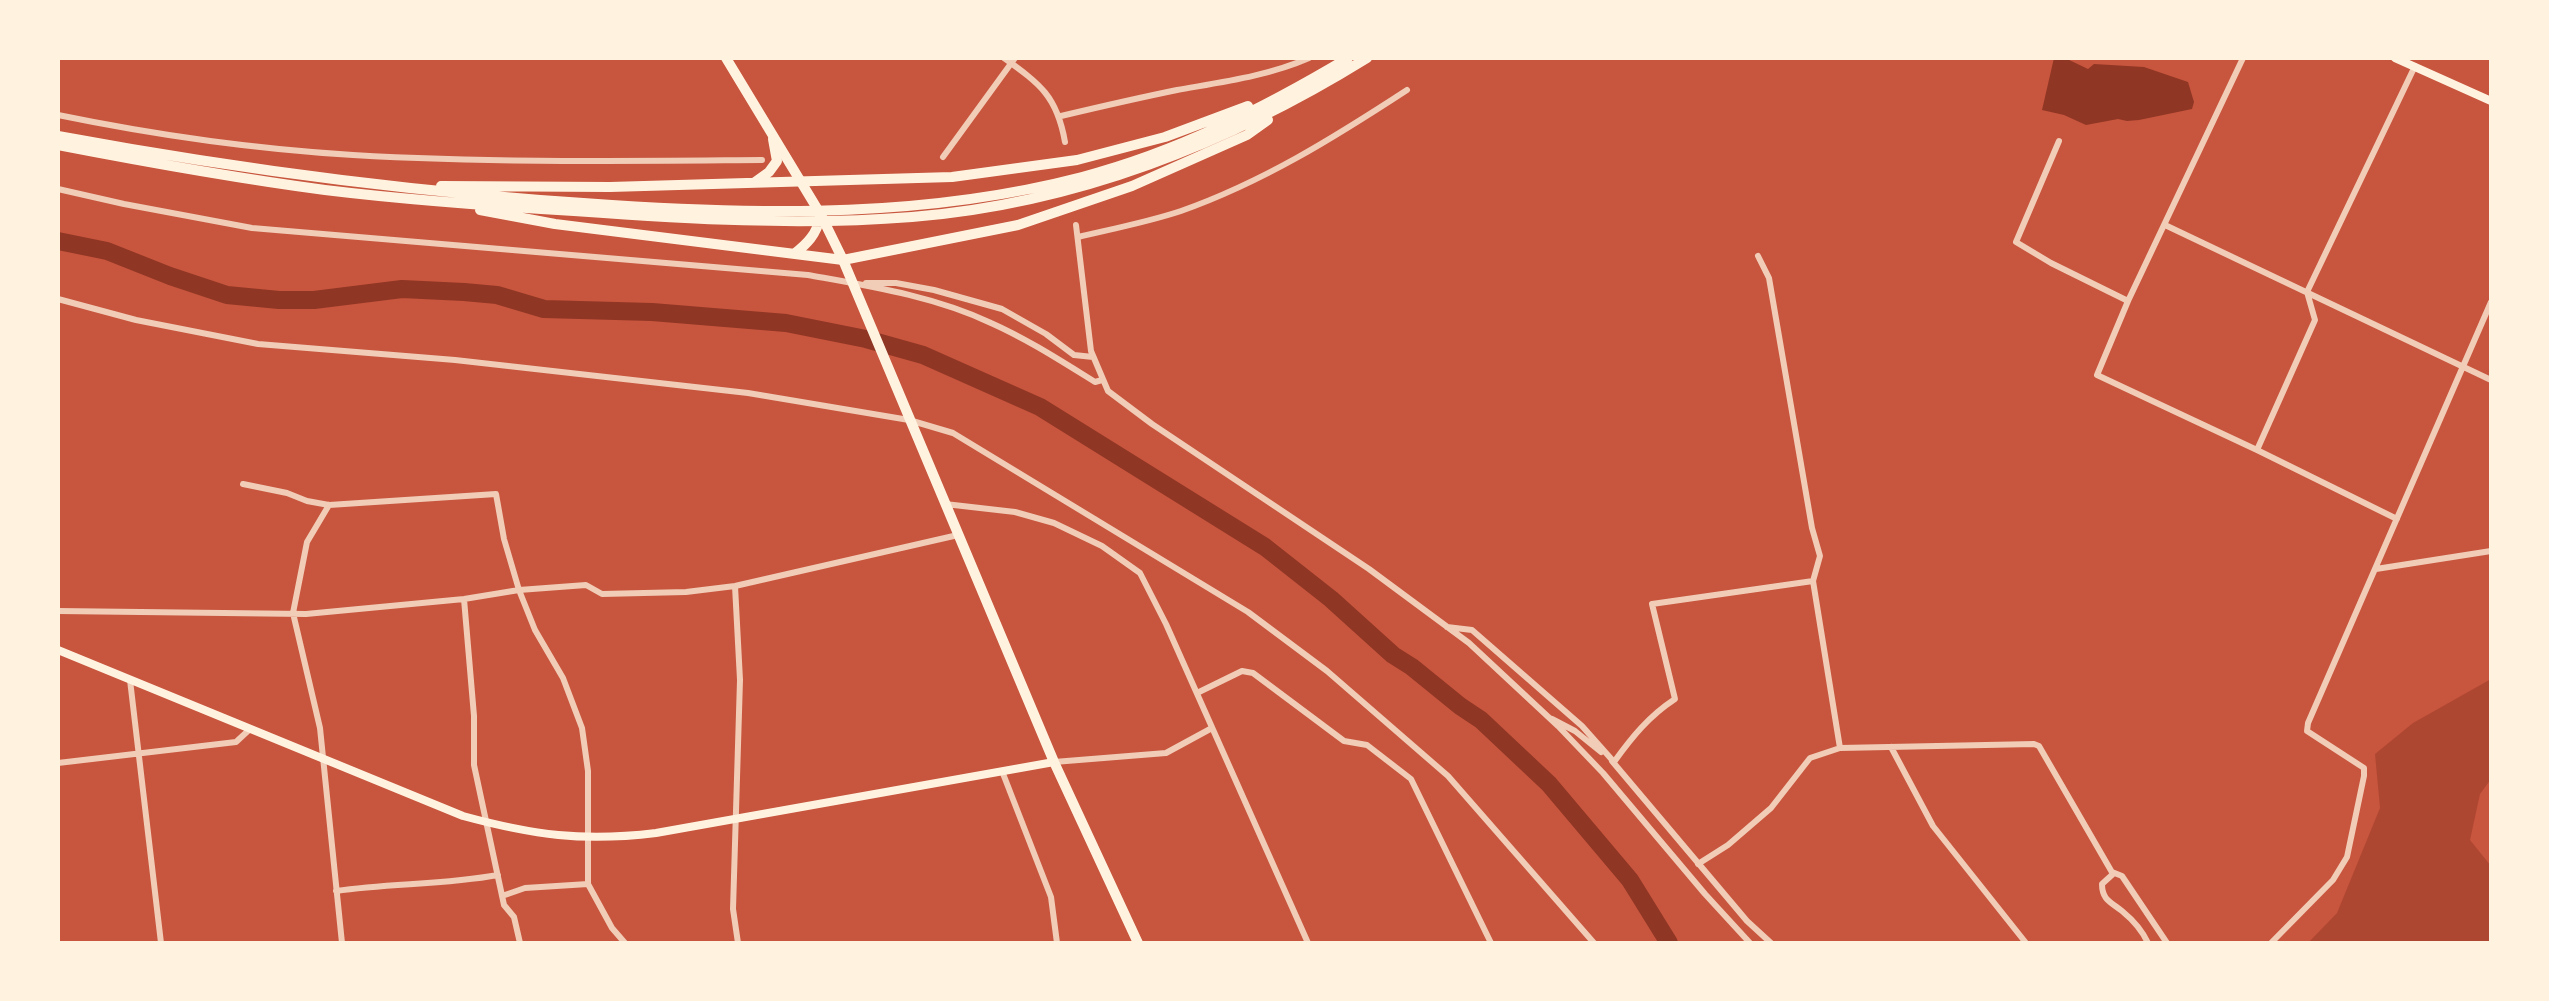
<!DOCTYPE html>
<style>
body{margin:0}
#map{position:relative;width:2549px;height:1001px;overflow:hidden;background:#c8553d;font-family:"Sofia Sans Condensed",sans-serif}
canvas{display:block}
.frame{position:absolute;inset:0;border:60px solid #fff3e0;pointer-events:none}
</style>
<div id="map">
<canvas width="2549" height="1001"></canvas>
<div class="frame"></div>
</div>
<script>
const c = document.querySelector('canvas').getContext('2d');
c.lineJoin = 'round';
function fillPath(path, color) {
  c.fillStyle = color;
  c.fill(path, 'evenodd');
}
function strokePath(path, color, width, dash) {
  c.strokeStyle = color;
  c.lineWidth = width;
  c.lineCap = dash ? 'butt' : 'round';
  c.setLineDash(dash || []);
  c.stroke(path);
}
fillPath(new Path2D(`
 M2491,679V779L2480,794L2470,840L2491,866V943H2308L2337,913L2380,808L2375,754L2413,723Z`), '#ae4732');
fillPath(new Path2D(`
 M2054,58H2065L2088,69L2094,64L2144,67L2188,82L2194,102L2192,109L2139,120L2127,121L2118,119L2086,125L2064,115L2042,110Z`), '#8f3625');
strokePath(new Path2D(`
 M58,241L107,251L170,276L227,295L279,300H314L402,289L464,292L497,295L544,309L652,312L786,323L866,339L923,355L1040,407L1265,547L1331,599L1393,655L1412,667L1460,706L1481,720L1549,784L1630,880L1669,943`), '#8f3625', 18);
strokePath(new Path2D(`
 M1004,58C1040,84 1057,96 1065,142
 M2243,58L2128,301L2097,375L2257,450L2397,519
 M58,115C155,135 254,149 353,155C489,163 626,161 762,160
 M1061,116C1099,107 1138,98 1177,90C1222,82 1268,76 1309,58
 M2059,141L2016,242L2051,263L2128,301
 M943,157L1015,58
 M58,189L124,204L252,228L808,275C869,286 934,296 991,323C1027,339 1061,361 1095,382L1102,380
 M1076,225L1091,351L1108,391L1152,424L1369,569L1469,643L1558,726L1603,773L1705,894L1750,943
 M2165,225L2491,380
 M1078,237C1112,229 1148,222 1181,211C1263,182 1335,137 1407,90
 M1758,256L1769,278L1812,528L1820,556L1813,581L1840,748
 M866,283H896L934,290L1002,309L1046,334L1074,355L1093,357
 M58,299L136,320L258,344L455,360L748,393L909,420L953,433L1248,612L1327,671L1448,776L1594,943
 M2257,450L2315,320L2307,292L2415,66
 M243,484L287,493L307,501L329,505L496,494L504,539L519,590L535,630L563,678L582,728L588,771V884L612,928L625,943
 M945,504L1015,512L1054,523L1102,546L1140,573L1166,624L1308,943
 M329,505L307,542L293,613L320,728L342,943
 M2376,569L2491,551
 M735,586L740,680L733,909L738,943
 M464,599L474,716V765L504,905L514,917L520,943
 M58,611L306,614L464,599L519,590L586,585L602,594L686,592L735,586L958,535
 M1447,627L1472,630L1582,726L1614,762C1632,737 1649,716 1675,699L1652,604L1813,581
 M130,680L161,943
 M1197,693L1242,671L1253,673L1344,741L1367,745L1411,779L1491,943
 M1552,719L1575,731L1601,752
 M1891,747L1933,826L2026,943
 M1612,761L1747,921L1771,943
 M1054,762L1166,753L1212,728
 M58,763L236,742L250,729
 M1002,771L1051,897L1057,943
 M1698,864L1728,845L1771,808L1810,758L1840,748L2034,744L2039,746L2113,874L2102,884C2102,900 2111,902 2122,911C2133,920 2142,930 2148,943
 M2112,872L2122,876L2167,943
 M336,891C390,883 444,885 498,875
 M502,896L525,888L588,884
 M2271,943L2333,880L2347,857L2364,776V768L2307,731L2308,723L2491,302`), '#f1ccb7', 6);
strokePath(new Path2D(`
 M2395,58L2491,101
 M58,650L463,816C533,835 583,842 656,833L1054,762`), '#fff3e0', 8);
strokePath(new Path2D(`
 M726,58L821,215L843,260L1054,762L1138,943`), '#fff3e0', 10);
strokePath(new Path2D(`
 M58,136C242,170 426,194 612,205C770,215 928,217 1082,177C1177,152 1264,108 1348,58
 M58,145C146,162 235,178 325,190C407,200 491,206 574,211C687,219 799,226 912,217C1075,204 1230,143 1367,58
 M755,182L769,172L777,161L773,139
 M441,186L610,187L952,177L1077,160L1165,137L1248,106
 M480,210L555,224L843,260L1018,225L1132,186L1247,135L1268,120
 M794,254C807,244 817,234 820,217`), '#fff3e0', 10);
</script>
